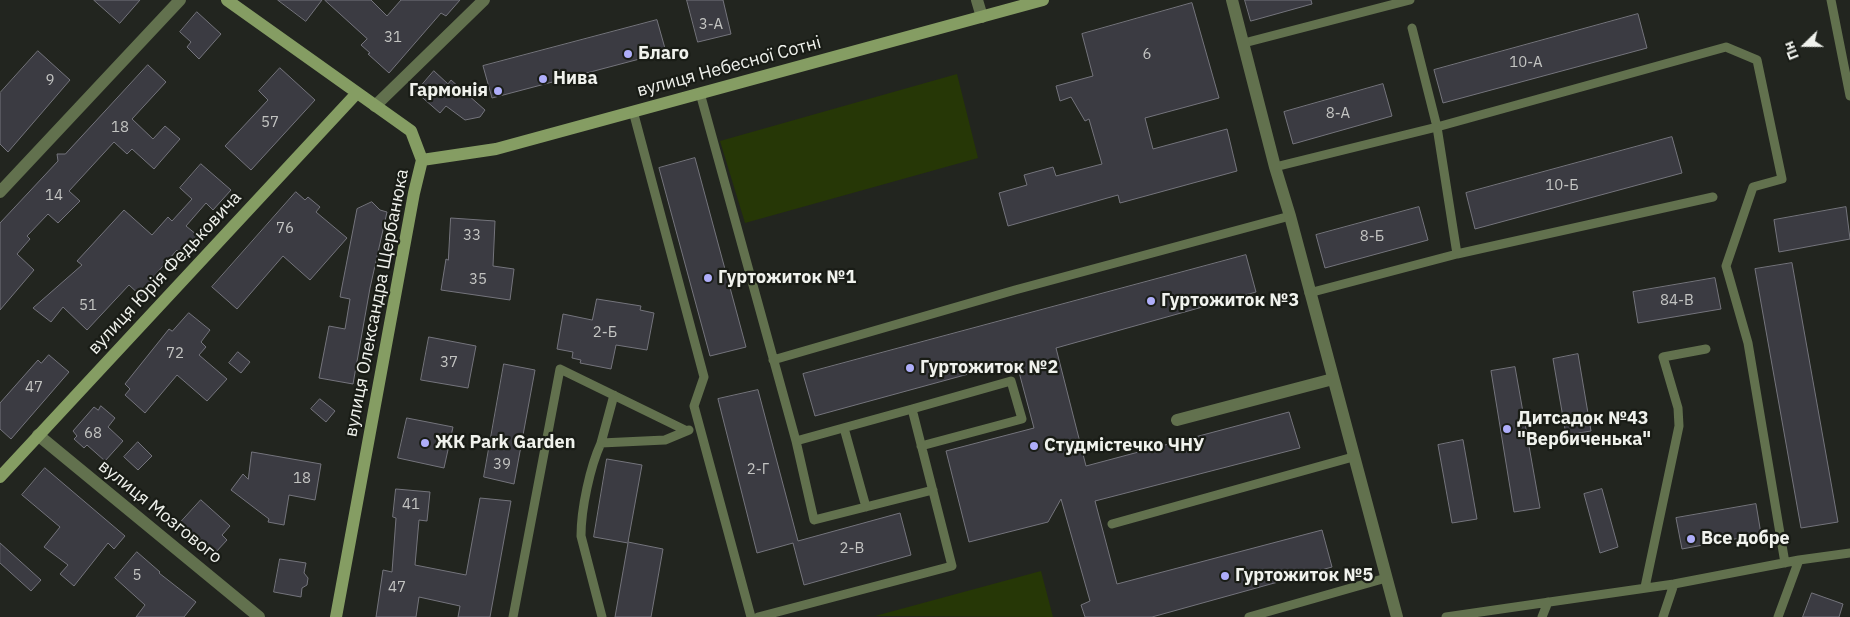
<!DOCTYPE html>
<meta charset="utf-8">
<style>
body{margin:0}
#map{position:relative;width:1850px;height:617px;overflow:hidden;background:#22251f;font-family:"IBM Plex Sans",sans-serif}
canvas{display:block}
.north{position:absolute;left:1780px;top:20px;width:50px;height:50px;-webkit-text-stroke:4px #191c16;paint-order:stroke;rotate:248deg;font-size:14px;font-weight:700;line-height:20px;text-align:center;color:#f0f2ed}
.north::after{content:'';display:block;margin:auto;width:18px;height:22px;background:#f0f2ed;clip-path:polygon(50% 0,100% 100%,50% 72%,0 100%)}
</style>
<div id="map">
<canvas width="1850" height="617"></canvas>
<div class="north">Пн</div>
</div>
<script>
const c = document.querySelector('canvas').getContext('2d');
c.lineJoin = 'round';
function fillPath(path, color) {
  c.fillStyle = color;
  c.fill(path, 'evenodd');
}
function strokePath(path, color, width, dash) {
  c.strokeStyle = color;
  c.lineWidth = width;
  c.lineCap = dash ? 'butt' : 'round';
  c.setLineDash(dash || []);
  c.stroke(path);
}
function label(font, color, halo, rows, align = 'center') {
  c.font = font + ' "IBM Plex Sans",sans-serif';
  c.lineWidth = 4.5;
  c.setLineDash([]);
  c.textBaseline = 'middle';
  c.strokeStyle = halo;
  c.fillStyle = color;
  for (const [text, x, y, turn = 0] of rows) {
    c.save();
    c.translate(x, y);
    c.rotate((+turn || 0) * Math.PI / 180);
    c.textAlign = isNaN(turn) ? turn : align;
    if (halo) c.strokeText(text, 0, 0);
    c.fillText(text, 0, 0);
    c.restore();
  }
}
fillPath(new Path2D(`
 M957,74L978,158L745,223L720,141Z
 M1041,571L1053,617L875,616Z`), '#263706');
const building = new Path2D(`
 M94,0H140L120,23Z
 M278,0H322L306,21Z
 M325,0H371L387,16L401,0H460L446,16L441,13L389,73L368,54L370,53L361,45L367,39Z
 M687,0H723L731,34L698,42Z
 M1245,0H1311L1312,4L1251,21Z
 M1192,3L1219,98L1145,118L1153,149L1227,129L1237,171L1120,203L1118,195L1008,226L999,193L1027,185L1024,175L1053,167L1056,176L1102,164L1089,119L1085,121L1071,97L1060,101L1056,86L1093,76L1082,34Z
 M197,12L221,34L199,59L187,47L191,42L180,32Z
 M1638,14L1647,48L1443,103L1434,70Z
 M657,20L666,52L492,98L483,66Z
 M38,51L70,80L8,152L0,144V93Z
 M148,65L166,82L132,119L153,139L165,126L180,139L154,169L132,149L127,154L114,142L69,191L80,201L58,223L48,214L27,236L30,239L17,254L34,270L0,310V223L58,161L57,154H65Z
 M280,68L315,100L251,170L225,146L268,100L259,91Z
 M434,71L448,84L451,80L485,110L480,117L465,120L446,106L440,113L416,92Z
 M1383,84L1392,116L1293,144L1284,112Z
 M1672,137L1682,173L1475,229L1466,193Z
 M695,158L746,347L710,356L659,168Z
 M201,164L231,190L213,210L206,203L186,226L197,235L181,254L177,250L155,275L158,277L141,296L129,285L87,330L63,307L51,322L33,308L82,265L77,261L124,210L152,235L168,217L172,221L192,199L180,188Z
 M296,192L305,200L308,197L320,207L316,212L347,238L310,280L283,256L237,309L212,287Z
 M372,202L380,210L387,212L370,288L353,384L319,378L329,326L345,329L350,299L340,297L357,209Z
 M1419,207L1428,240L1325,268L1316,235Z
 M1846,207L1850,239L1779,252L1774,220Z
 M451,218L495,221L493,266L514,269L510,300L441,290L446,259L448,260Z
 M1246,255L1256,292L1056,348L1086,466L1289,412L1300,448L1095,501L1117,584L1322,530L1332,567L1152,617H1085L1081,605L1090,601L1061,499L1048,522L969,542L946,451L1034,428L1016,361L815,416L803,374Z
 M1792,263L1838,522L1801,528L1755,269Z
 M1715,278L1721,309L1638,323L1633,292Z
 M597,299L641,306L640,310L654,313L647,350L616,345L611,369L580,363L581,360L572,358L573,352L557,349L563,314L592,320Z
 M189,313L210,330L201,342L206,347L199,355L227,379L207,401L177,375L145,413L125,395L130,389L125,384L169,329L172,331Z
 M429,337L476,346L468,388L421,380Z
 M238,352L250,362L241,373L229,363Z
 M1578,354L1591,431L1566,435L1553,359Z
 M49,355L69,372L11,439L0,429V403L38,360L41,363Z
 M504,364L535,370L514,484L484,477Z
 M1515,367L1540,508L1514,512L1491,371Z
 M758,390L798,541L900,513L911,555L804,585L793,543L757,553L718,399Z
 M320,399L335,411L326,422L311,409Z
 M101,406L115,418L108,427L123,441L105,461L87,445L84,448L74,439L77,436L73,431L94,407L98,410Z
 M407,418L453,427L444,468L398,458Z
 M1463,440L1477,519L1452,523L1438,445Z
 M138,442L152,456L138,470L124,457Z
 M252,452L321,464L315,500L289,495L284,525L268,522L269,519L231,490L243,474L248,479Z
 M607,459L642,465L628,542L663,549L651,617H615L628,543L594,537Z
 M45,468L125,536L114,549L108,543L74,586L60,574L68,565L44,547L60,527L22,495Z
 M396,489L430,492L427,521L419,520L415,565L466,575L480,498L511,501L490,617H458L460,606L419,597L416,617H376L383,570L392,572L396,518L393,517Z
 M1602,489L1618,547L1600,553L1584,494Z
 M201,500L230,526L222,535L227,540L215,553L181,522Z
 M1756,504L1761,534L1682,549L1676,518Z
 M0,543L41,580L31,591L0,563Z
 M137,552L160,572L159,573L196,602L184,617H136L145,605L115,578Z
 M280,559L306,563L304,573L308,578L307,585L302,588L301,597L274,592Z
 M1812,593L1843,604L1839,617H1803Z`);
fillPath(building, '#3b3b42');
strokePath(building, '#74747c', 1);
strokePath(new Path2D(`
 M1831,0L1850,96
 M1412,28L1437,127L1457,254
 M1244,43L1410,0
 M700,93L796,441L912,409L952,566L758,617
 M633,111L704,377L694,406L751,617
 M1275,167L1437,127L1726,47L1757,60L1782,179L1753,187L1726,266L1748,343L1785,563
 M1309,293L1457,254L1713,197
 M773,360L1015,290L1290,216
 M912,409L1011,381L1022,419L921,446
 M844,428L866,507
 M796,441L814,520L933,490
 M601,443L614,395
 M1112,524L1353,457
 M1645,587L1679,426L1678,408L1663,357L1706,349
 M513,617L560,369L687,431
 M602,617L581,536C581,509 590,467 601,443L665,440L689,430
 M1249,617L1386,578
 M1446,617L1674,584L1799,560L1850,553
 M1542,617L1548,602
 M1663,617L1674,584
 M1778,617L1799,560`), '#62714e', 9);
strokePath(new Path2D(`
 M977,0L982,17
 M1232,0L1275,167L1290,216L1397,617
 M375,106L484,0
 M0,192L180,0
 M1177,420L1333,379
 M38,435L259,617`), '#62714e', 12);
strokePath(new Path2D(`
 M227,0L411,131L422,160L414,193L336,617
 M422,160L496,149L1043,0
 M0,477L357,93`), '#859d63', 12);
for (const [x, y, r, color] of [
 [628,54,5,"#afaefa"],
 [543,79,5,"#afaefa"],
 [498,91,5,"#afaefa"],
 [708,278,5,"#afaefa"],
 [1151,301,5,"#afaefa"],
 [910,368,5,"#afaefa"],
 [1507,429,5,"#afaefa"],
 [425,443,5,"#afaefa"],
 [1034,446,5,"#afaefa"],
 [1691,539,5,"#afaefa"],
 [1225,576,5,"#afaefa"]
]) {
  const dot = new Path2D();
  dot.arc(x, y, r, 0, 2 * Math.PI);
  c.fillStyle = color;
  c.fill(dot);
  strokePath(dot, '#191c16', 2);
}
label('15px', '#c3c4c2', null, [
 ["3-А",711,25],
 ["31",393,38],
 ["6",1147,55],
 ["10-А",1526,63],
 ["9",50,81],
 ["8-А",1338,114],
 ["57",270,123],
 ["18",120,128],
 ["10-Б",1562,186],
 ["14",54,196],
 ["76",285,229],
 ["33",472,236],
 ["8-Б",1372,237],
 ["35",478,280],
 ["84-В",1677,301],
 ["51",88,306],
 ["2-Б",605,333],
 ["72",175,354],
 ["37",449,363],
 ["47",34,388],
 ["68",93,434],
 ["39",502,465],
 ["2-Г",758,470],
 ["18",302,479],
 ["41",411,505],
 ["2-В",852,549],
 ["5",137,576],
 ["47",397,588]
]);
label('bold 18px', '#f0f2ed', '#191c16', [
 ["Благо",638,54],
 ["Нива",553,79],
 ["Гармонія",488,91,"right"],
 ["Гуртожиток №1",718,278],
 ["Гуртожиток №3",1161,301],
 ["Гуртожиток №2",920,368],
 ["Дитсадок №43",1517,419],
 ["\"Вербиченька\"",1517,440],
 ["ЖК Park Garden",435,443],
 ["Студмістечко ЧНУ",1044,446],
 ["Все добре",1701,539],
 ["Гуртожиток №5",1235,576]
], 'left');
label('18px', '#f0f2ed', '#191c16', [
 ["вулиця Небесної Сотні",729,67,-15],
 ["вулиця Юрія Федьковича",165,273,-47],
 ["вулиця Олександра Щербанюка",377,303,-79],
 ["вулиця Мозгового",160,512,39]
]);
</script>
